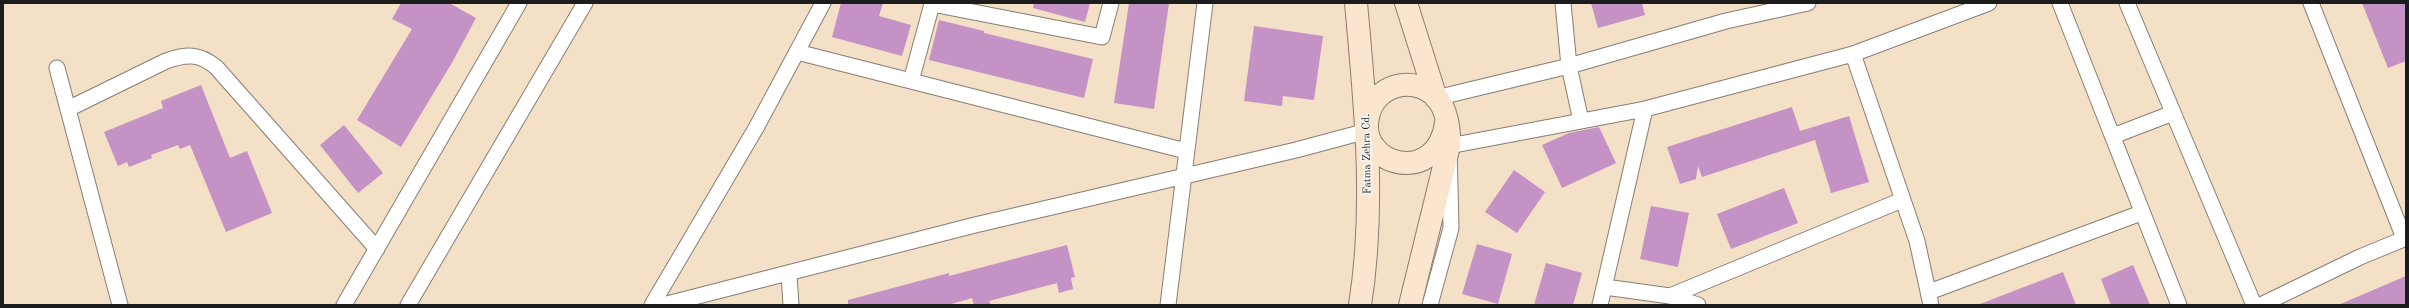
<!DOCTYPE html>
<style>
body{margin:0}
#map{position:relative;width:2409px;height:308px;overflow:hidden;background:#f4dfc7;font-family:"Old Standard TT",serif}
canvas{display:block}
.frame{position:absolute;inset:0;border:4px solid #1c1c1c;pointer-events:none}
</style>
<div id="map">
<canvas width="2409" height="308"></canvas>
<div class="frame"></div>
</div>
<script>
const c = document.querySelector('canvas').getContext('2d');
c.lineJoin = 'round';
function fillPath(path, color) {
  c.fillStyle = color;
  c.fill(path, 'evenodd');
}
function strokePath(path, color, width, dash) {
  c.strokeStyle = color;
  c.lineWidth = width;
  c.lineCap = dash ? 'butt' : 'round';
  c.setLineDash(dash || []);
  c.stroke(path);
}
function label(font, color, halo, rows, align = 'center') {
  c.font = font + ' "Old Standard TT",serif';
  c.lineWidth = 3.5;
  c.setLineDash([]);
  c.textBaseline = 'middle';
  c.strokeStyle = halo;
  c.fillStyle = color;
  for (const [text, x, y, turn = 0] of rows) {
    c.save();
    c.translate(x, y);
    c.rotate((+turn || 0) * Math.PI / 180);
    c.textAlign = isNaN(turn) ? turn : align;
    if (halo) c.strokeText(text, 0, 0);
    c.fillText(text, 0, 0);
    c.restore();
  }
}
fillPath(new Path2D(`
 M401,3H449L476,18L453,61L401,147L357,120L412,29L392,19Z
 M841,3H883L879,16L911,25L902,56L832,37Z
 M1034,3H1090L1085,22L1033,8Z
 M1129,3H1169L1154,109L1114,103Z
 M1591,3H1642L1645,15L1598,28Z
 M2362,3H2406V61L2388,68Z
 M939,20L984,31V33L1093,59L1084,98L929,60Z
 M1254,26L1323,36L1314,100L1283,96L1282,106L1244,101Z
 M201,85L230,158L247,151L272,213L226,232L190,145L180,149L178,145L151,155L152,158L129,167L127,162L118,166L104,132L163,108L161,101Z
 M1792,107L1800,131L1849,116L1869,182L1831,193L1815,140L1702,177L1698,166L1696,179L1680,184L1667,147Z
 M344,125L383,173L358,193L320,145Z
 M1599,127L1616,163L1562,188L1542,145L1569,133Z
 M1514,170L1545,192L1517,233L1485,212Z
 M1784,188L1798,223L1731,249L1717,214Z
 M1651,206L1689,213L1678,267L1640,259Z
 M1477,244L1512,254L1498,304L1462,294Z
 M1067,245L1075,277L1071,278L1073,289L1059,293L1057,283L989,301L991,305H974L972,298L948,305H848V300L949,273V276Z
 M1546,263L1582,273L1573,305H1534Z
 M2133,265L2150,305H2111L2101,279Z
 M2063,272L2076,305H1980V304Z
 M2406,276V305H2338Z`), '#c492c4');
const street = new Path2D(`
 M1563,3L1569,66L1581,121
 M2060,3L2179,305
 M2127,3L2254,305
 M2311,3L2404,238
 M797,52L1186,151
 M1853,54L1917,241L1931,305
 M57,68L120,305
 M911,81L932,4L1102,37L1111,3
 M1436,98L1569,66L1726,21L1808,3
 M68,109L166,61C186,54 199,53 216,67L377,249
 M2113,136L2173,113
 M789,275L791,305
 M1605,287L1670,296L1698,305
 M1929,292L2141,213
 M1670,296L1902,200
 M344,305L519,3
 M408,305L585,3
 M652,305L756,128L823,3
 M663,305L975,225L1296,150L1367,131
 M1168,305L1205,3
 M1430,305L1451,228L1449,146L1645,109L1853,54L1989,3
 M1600,305L1645,109
 M2261,305L2360,257L2406,238`);
const secondary = new Path2D(`
 M1356,3C1365,103 1376,205 1360,305
 M1406,3L1436,98
 M1410,305L1449,146C1450,131 1447,109 1436,97C1413,74 1374,85 1368,117C1357,166 1437,187 1446,123`);
strokePath(street, '#887e72', 17);
strokePath(secondary, '#887e72', 24);
strokePath(street, '#fff', 15);
strokePath(secondary, '#fce5cf', 22);
label('11px', '#1c1c1c', '#f6f6f2', [
 ["Fatma Zehra Cd.",1367,154,-91]
]);
</script>
